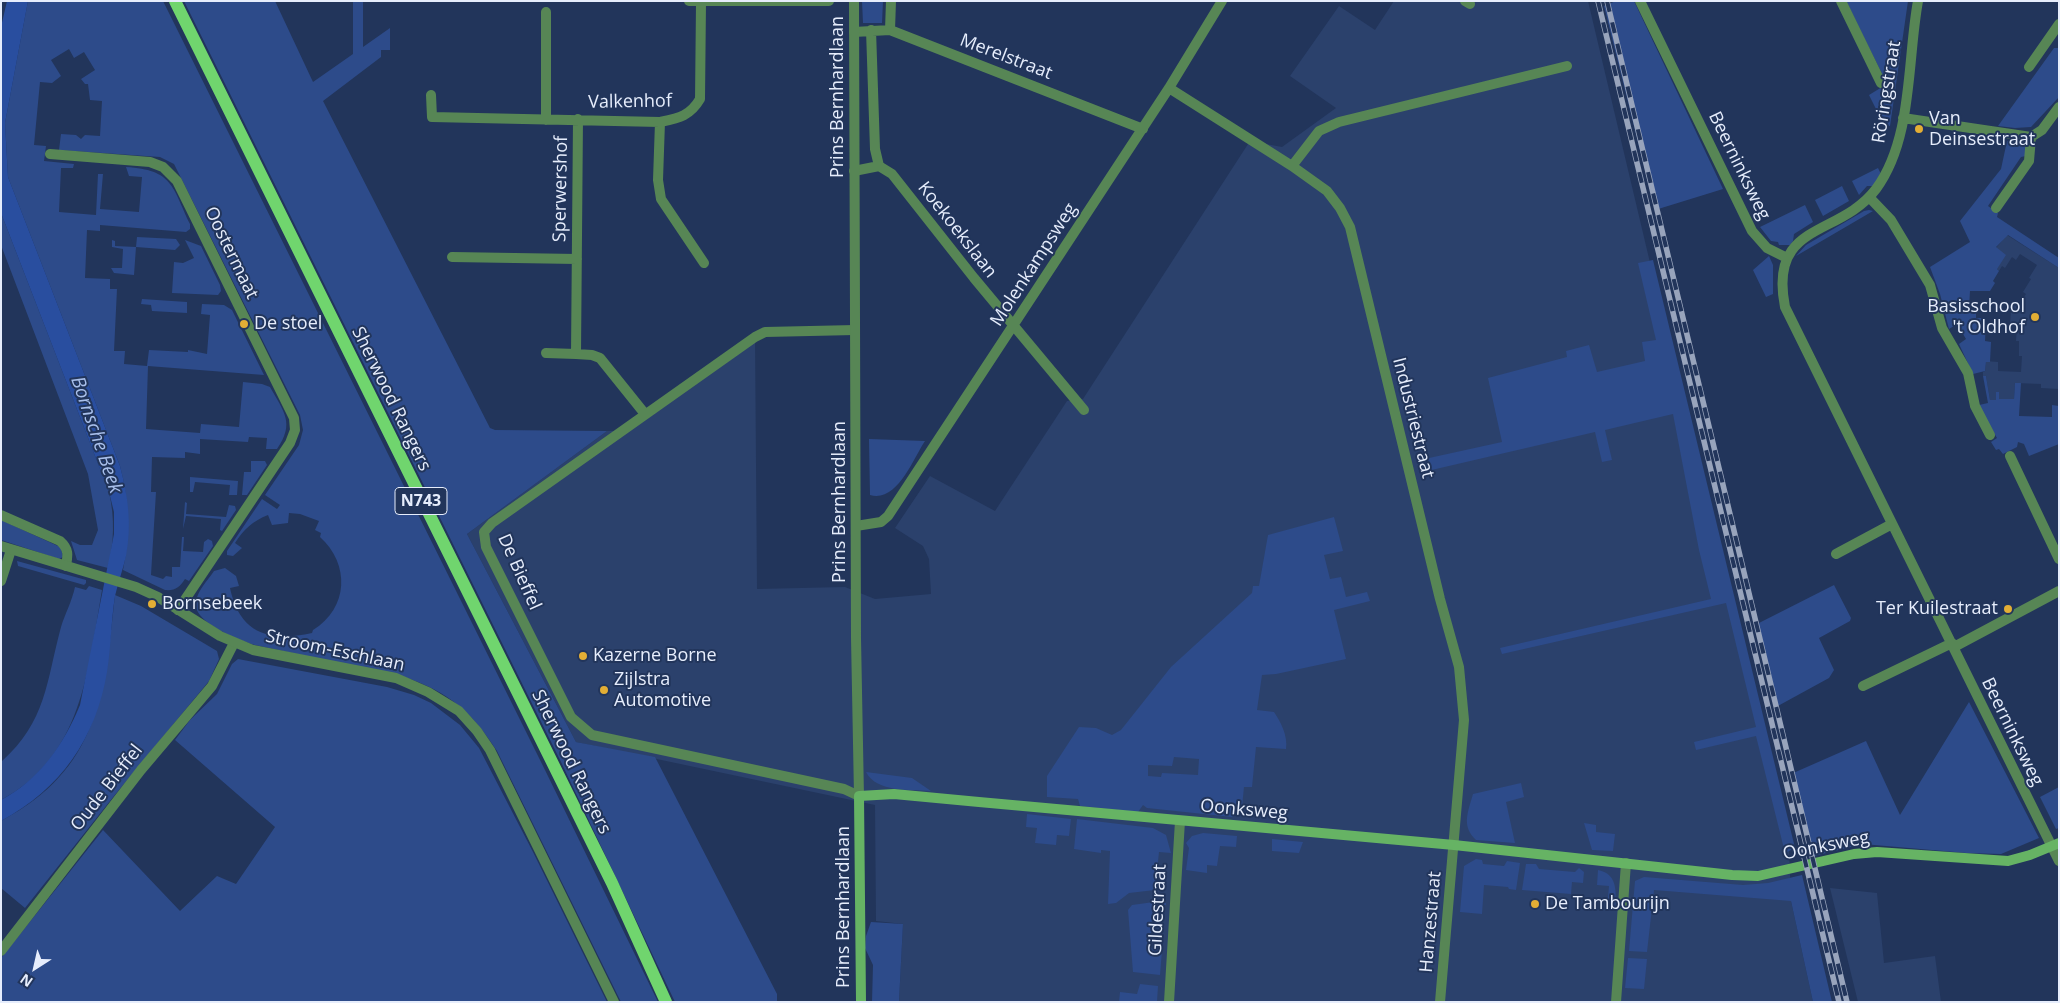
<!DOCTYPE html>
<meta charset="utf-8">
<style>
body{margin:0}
#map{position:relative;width:2060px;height:1003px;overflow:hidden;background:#22355b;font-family:"Open Sans",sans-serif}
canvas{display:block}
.frame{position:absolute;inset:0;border:2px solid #e6edfc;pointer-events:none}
.north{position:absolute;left:10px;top:943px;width:50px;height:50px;-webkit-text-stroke:4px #22355b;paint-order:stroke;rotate:215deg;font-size:14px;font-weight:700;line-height:20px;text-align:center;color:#e6edfc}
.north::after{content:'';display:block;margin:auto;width:18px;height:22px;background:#e6edfc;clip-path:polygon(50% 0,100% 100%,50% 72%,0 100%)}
</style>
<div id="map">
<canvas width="2060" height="1003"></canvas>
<div class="frame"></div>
<div class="north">N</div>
</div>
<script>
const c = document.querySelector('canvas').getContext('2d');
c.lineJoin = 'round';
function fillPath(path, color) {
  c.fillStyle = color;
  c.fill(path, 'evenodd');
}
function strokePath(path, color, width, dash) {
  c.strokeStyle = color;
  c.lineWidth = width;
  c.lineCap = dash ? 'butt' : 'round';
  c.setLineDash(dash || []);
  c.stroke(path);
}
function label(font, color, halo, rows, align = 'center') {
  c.font = font + ' "Open Sans",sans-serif';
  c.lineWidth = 4;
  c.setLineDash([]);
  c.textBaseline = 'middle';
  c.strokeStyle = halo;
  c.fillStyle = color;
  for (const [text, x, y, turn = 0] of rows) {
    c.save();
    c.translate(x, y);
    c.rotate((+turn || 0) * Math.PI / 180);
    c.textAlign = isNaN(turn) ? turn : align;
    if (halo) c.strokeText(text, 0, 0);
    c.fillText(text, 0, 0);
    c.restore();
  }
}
fillPath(new Path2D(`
 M1394,1H1588L1789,849L1791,901L1813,1002L899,1001L903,924L876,921L875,805L576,742L467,534L607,431H621L755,337L757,589L845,587L875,599L931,594L929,559L923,546L895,528L930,476L995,511L1067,401L1083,399L1250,141L1282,147L1336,108L1290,76L1339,6L1375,30Z
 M2007,235L2059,268V389L2041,388V384L2015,383L2014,399H1999V392H1996V400H1990L1986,376H1983V372L1985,371L1986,361L1998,362V371L2021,372L2022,356H2019V341H2016L2017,325H2010L2011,309L2014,305L2017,307L2026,294L2023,292L2031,279L2029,278L2037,265L2020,254L2016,260L2012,257L2005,268L2002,266L1999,271L1997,269L1996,248Z
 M1830,888L1877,893L1884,963L1935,956L1941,1002H1858Z`), '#2b416c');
fillPath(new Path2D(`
 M28,1H163L545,770L658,1002H621L497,751C471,711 449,692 404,677L255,645C239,640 191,622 196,601C198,590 208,580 214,571L225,568L236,576L239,586L230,588C240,635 270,642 312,633L313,630C349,608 350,564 320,537L321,533L315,530L319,521L300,514L289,513L288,523L272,525L268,515C253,521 244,529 235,543L242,548L233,556L227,555V551L262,499L277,509L280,505L265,495L299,445L303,430L300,415L174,164L160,157L59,150L61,134L76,135L81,139L85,135L100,136L102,101L90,100L88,84H85L81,79L95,70L84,52L74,58L69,49L51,60L61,76L52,83L40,82L34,145L46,146L44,161L74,164L73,168H61L59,212L96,215L98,174H103L100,209L139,212L142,177L129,176L126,167C173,170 172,186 190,224V229L186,232L100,225V231L87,230L85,278L110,279V289H117L114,351H125L124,364L147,366L149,350L188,352V350L207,354L210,315L201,314L202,304L224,305L232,310L264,375L148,366L146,429L200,433L201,424L239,427L243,382L262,384L270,387C284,412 295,423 277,449H266L267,438L249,437L248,442L200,439V454L185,452V458L152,457L151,492H156L151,575L163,579L166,576L172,577V567H180L182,537H184L183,551L203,552L204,542L208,539L212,541L213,546L189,581L185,579C180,587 175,591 165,590L123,570C130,537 129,498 120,466L8,177L5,123Z
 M184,1H275L313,82L353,54V1H363V47L390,28V50H381V57L323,101L490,428L495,430L607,431L467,534L576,742L655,757L777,994V1002H675L561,762Z
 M862,1H883L882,23H863Z
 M1616,1H1634L1723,189L1655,210L1604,6Z
 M1846,1H1908L1890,126L1884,125L1869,95L1887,84Z
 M2054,48H2059V97L2031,127L2015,128L1998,126Z
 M2007,141L2026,145V156L2021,157L1988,206L1998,213L1997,217L2059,258V268L2008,235L1996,247L2006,255L1997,269L1999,271L1993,281L1995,283L1990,291H1970L1969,308L1976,309V318H1986L1985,341L1991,342L1990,362H1986L1985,371L1973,374L1959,344L1966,339L1957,324L1949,329L1940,294L1930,267L1970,242L1960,221L2001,169Z
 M1878,168L1881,174L1874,186H1867L1859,195L1852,181Z
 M1842,186L1849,201L1823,216L1815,200Z
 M1805,205L1813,222L1794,234L1793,241L1790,245H1779L1778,242L1771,241L1760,227Z
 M1869,210L1873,211L1796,256L1806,245L1864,211Z
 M1,213L109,492C115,519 114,542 108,568L77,560L71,541L80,545H92L98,530L88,474L1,245Z
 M137,237L176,239L180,245L175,250L136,247L134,275L114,273L111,268H122L123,249L112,247V240L115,241V246L136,247Z
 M185,240L201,246L220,285L221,291L218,295L172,293L174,262L183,263L194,258Z
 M1769,256L1773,265V294L1766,297L1753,270Z
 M1653,260L1795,848L1785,853L1756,736L1696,750L1694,742L1756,727L1726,603L1502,654L1500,648L1711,599L1699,550L1673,414L1605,430L1612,460L1602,462L1595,432L1423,472L1420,460L1502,442L1488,378L1567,357L1566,351L1589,345L1597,372L1645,361L1642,342L1656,340L1638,263Z
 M142,299L187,302V313L152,311L151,305L141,304Z
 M1983,376H1986L1990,400H1996V392H1999V399H2014L2015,383H2021L2019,416L2052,417V405L2059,406V444L2029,456L2024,444L2018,442L2017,447L2003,454L1999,449L1996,450L1991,442L1997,438L1980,410L1979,405L1988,403Z
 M869,439L925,441C913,459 897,503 870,495Z
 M251,461H265L267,465L247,495H242L244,472H251Z
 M190,477L238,481L237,495H229L230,485L195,482L193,492H190Z
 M185,502L187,503L186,514L226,517L229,505L235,506L236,510L222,531L220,530L221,519L186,516L183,529Z
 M1334,517L1343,551L1324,555L1330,579L1341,577L1346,597L1367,592L1370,601L1334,610L1346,659L1276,674L1262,675L1257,710L1274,712C1281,722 1288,736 1286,749L1256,747L1252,787H1244L1242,807L1232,817L1147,808L1143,805L1138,812L1080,806L1078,799L1047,797V776L1079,727L1096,728L1112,735L1121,730L1171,667L1252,593L1253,586H1259L1268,535ZM1174,757L1199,759L1198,775L1162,773L1161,777L1148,776V765L1172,766Z
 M1,520L58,546L61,548L63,557L59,559L1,540Z
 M17,561L86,580V583L84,585L18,566Z
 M1834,585L1851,618L1850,621L1819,638L1834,670L1829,678L1776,707L1757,624Z
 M89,586L102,590C88,671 82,757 1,800V762C47,721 46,682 61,627C65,614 72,601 75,587L86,590Z
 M115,595L141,606L217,651L219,659L209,681L114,796L25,908L1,888V821C99,769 104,695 115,595Z
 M238,659L387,687L414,695L431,703L460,725L479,748L533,852L607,1002H1V958L103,830L180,911L217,876L236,884L275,827L175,740L190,720L217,694L232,664Z
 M1969,702L2039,838L2001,854L1966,853L1863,844L1810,857L1791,774L1866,741L1900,815Z
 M866,772L912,778L931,791C910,789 877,793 866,772Z
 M1521,783L1524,797L1506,802L1515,843L1476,840C1461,826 1468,812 1473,794Z
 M2059,787V828L2056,829L2040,797Z
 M1027,814L1071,819L1069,836L1057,835L1056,845L1035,843L1037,828L1026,827Z
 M1077,819L1153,828L1166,835L1171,853L1159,852L1155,890L1129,893L1116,903L1108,904L1110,851L1101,850V853L1074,849Z
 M1584,823L1596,825V832L1615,834L1613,851L1592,850Z
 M1203,833L1237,836L1236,847L1220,846L1217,866L1207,865V873L1186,870L1189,848L1186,843L1192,836Z
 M1272,839L1303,842L1299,853L1272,851Z
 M1476,859L1482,860L1483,864L1504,866L1507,861L1520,863L1516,890L1509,889L1508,887L1484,885L1482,914L1460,912L1464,866Z
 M1526,864H1536L1539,869L1575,872L1579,868L1584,872L1583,883L1572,882L1571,894L1522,890Z
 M1598,870C1619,874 1616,894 1615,910L1607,909L1609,886L1597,885Z
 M1802,875L1832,1002H1813L1791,901L1654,890L1647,952L1629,951L1635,881L1644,877L1743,885L1768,883Z
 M1154,902L1166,903V905H1153L1150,948L1162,950L1160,975L1133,972L1128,910L1132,905Z
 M871,922L903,924L899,1001L902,1002H872L873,965L865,948L866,936Z
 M1628,958L1647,959L1644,989L1625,988Z
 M1140,984L1158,986L1157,1002H1119L1120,992L1137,994Z`), '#2d4b8a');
fillPath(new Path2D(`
 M7,1H28L5,123L8,177L120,466C128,496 132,524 126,556C123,569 118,583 115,596C111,621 111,647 107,672C96,738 61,789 1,821V800C39,780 64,744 80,705L114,534V512L109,492L1,213V27Z`), '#294e9f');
strokePath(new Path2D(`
 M689,1H829
 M1465,1L1470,4
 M1640,1L1752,231L1767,248L1787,258
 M1841,1L1881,83
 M1918,1C1907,61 1913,139 1876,189C1839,238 1768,221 1785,307L2059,861
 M871,30L875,149L879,166L892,174L974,278L1084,410
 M890,30L891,1
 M854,32L890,30L1143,129
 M2029,67L2059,24
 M1169,88L1292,166L1327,191L1340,208L1350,227L1440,599L1459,667L1464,720L1440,1002
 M431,95L432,117L660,122C679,118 690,116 700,99L701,3
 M1903,118L2031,137L2042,130L2059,107
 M546,120V12
 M660,122L658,180L661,199L704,263
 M50,154L150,162L163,167L177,181L294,418L295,430L290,443L178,610
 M1292,166L1319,131L1339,122L1567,66
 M854,171L879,166
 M1869,197L1891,220L1930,285L1942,328L1968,373L1975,406L1990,435
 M1996,208L2029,161L2031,137
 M452,257L577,259
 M855,330L765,332L755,337L492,523L484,532L486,547L571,717L592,735L844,789L859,796
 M546,353L576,354L578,119
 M576,354L592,355L600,358L645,414
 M2010,456L2059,559
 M1,515L60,541C69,549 68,555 66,566
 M856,526L881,522L888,516L1169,88L1222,1
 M1836,554L1892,524
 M1,581L11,550
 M1954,647L2059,591
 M1863,686L1952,643
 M1,951L141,770L212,686L234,643
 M1169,1002L1180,821
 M1616,1002L1626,863`), '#578655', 10);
strokePath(new Path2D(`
 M854,1L856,638L859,796
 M1,546L136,587L158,597L220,636L253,650L396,678L428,692L459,711L477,731L490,750L614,1002`), '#578655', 10);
strokePath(new Path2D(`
 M861,1002L859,796L894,794L979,802L1454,845L1732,875L1758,876L1854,854L1877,852L2008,861L2030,855L2059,843`), '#66b364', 10);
strokePath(new Path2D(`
 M175,1L612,883L666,1002`), '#70d56e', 12);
const rail = new Path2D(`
 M1598,1L1839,1002
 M1607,1L1847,1002`);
strokePath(rail, '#98a4bc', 5.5);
strokePath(rail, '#22355b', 4, [11]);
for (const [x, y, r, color] of [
 [1919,129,5,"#e3ae35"],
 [2035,317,5,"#e3ae35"],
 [244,324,5,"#e3ae35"],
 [152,604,5,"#e3ae35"],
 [2008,609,5,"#e3ae35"],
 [583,656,5,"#e3ae35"],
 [604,690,5,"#e3ae35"],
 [1535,904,5,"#e3ae35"]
]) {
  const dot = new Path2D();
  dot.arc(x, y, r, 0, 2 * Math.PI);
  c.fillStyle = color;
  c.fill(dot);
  strokePath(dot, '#22355b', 2);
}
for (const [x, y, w] of [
 [421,501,52]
]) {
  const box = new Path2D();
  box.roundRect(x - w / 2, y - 13.5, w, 27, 4);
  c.fillStyle = '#22355b';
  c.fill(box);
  strokePath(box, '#e6edfc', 1);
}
label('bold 16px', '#e6edfc', null, [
 ["N743",421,501]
]);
label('18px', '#e6edfc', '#22355b', [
 ["Merelstraat",1006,57,21],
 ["Röringstraat",1887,92,-81],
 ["Prins Bernhardlaan",838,97,-90],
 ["Valkenhof",630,102,-1],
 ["Beerninksweg",1739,166,64],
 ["Sperwershof",561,189,-89],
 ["Koekoekslaan",957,230,52],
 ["Oostermaat",231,253,64],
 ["Molenkampsweg",1034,265,-57],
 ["Sherwood Rangers",391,399,64],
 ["Industriestraat",1413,418,76],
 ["Prins Bernhardlaan",840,502,-90],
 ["De Bieffel",519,572,66],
 ["Stroom-Eschlaan",335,651,12],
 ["Beerninksweg",2012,732,64],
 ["Sherwood Rangers",571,762,64],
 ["Oude Bieffel",107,788,-52],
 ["Oonksweg",1244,810,5],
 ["Oonksweg",1826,846,-11],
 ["Prins Bernhardlaan",844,907,-90],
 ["Gildestraat",1158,910,-87],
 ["Hanzestraat",1431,922,-85]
]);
label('18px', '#e6edfc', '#22355b', [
 ["Van",1929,119],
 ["Deinsestraat",1929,140],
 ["Basisschool",2025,307,"right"],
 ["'t Oldhof",2025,328,"right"],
 ["De stoel",254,324],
 ["Bornsebeek",162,604],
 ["Ter Kuilestraat",1998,609,"right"],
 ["Kazerne Borne",593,656],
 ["Zijlstra",614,680],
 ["Automotive",614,701],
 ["De Tambourijn",1545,904]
], 'left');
label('italic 19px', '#a9c0ec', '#22355b', [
 ["Bornsche Beek",96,435,71]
]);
</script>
